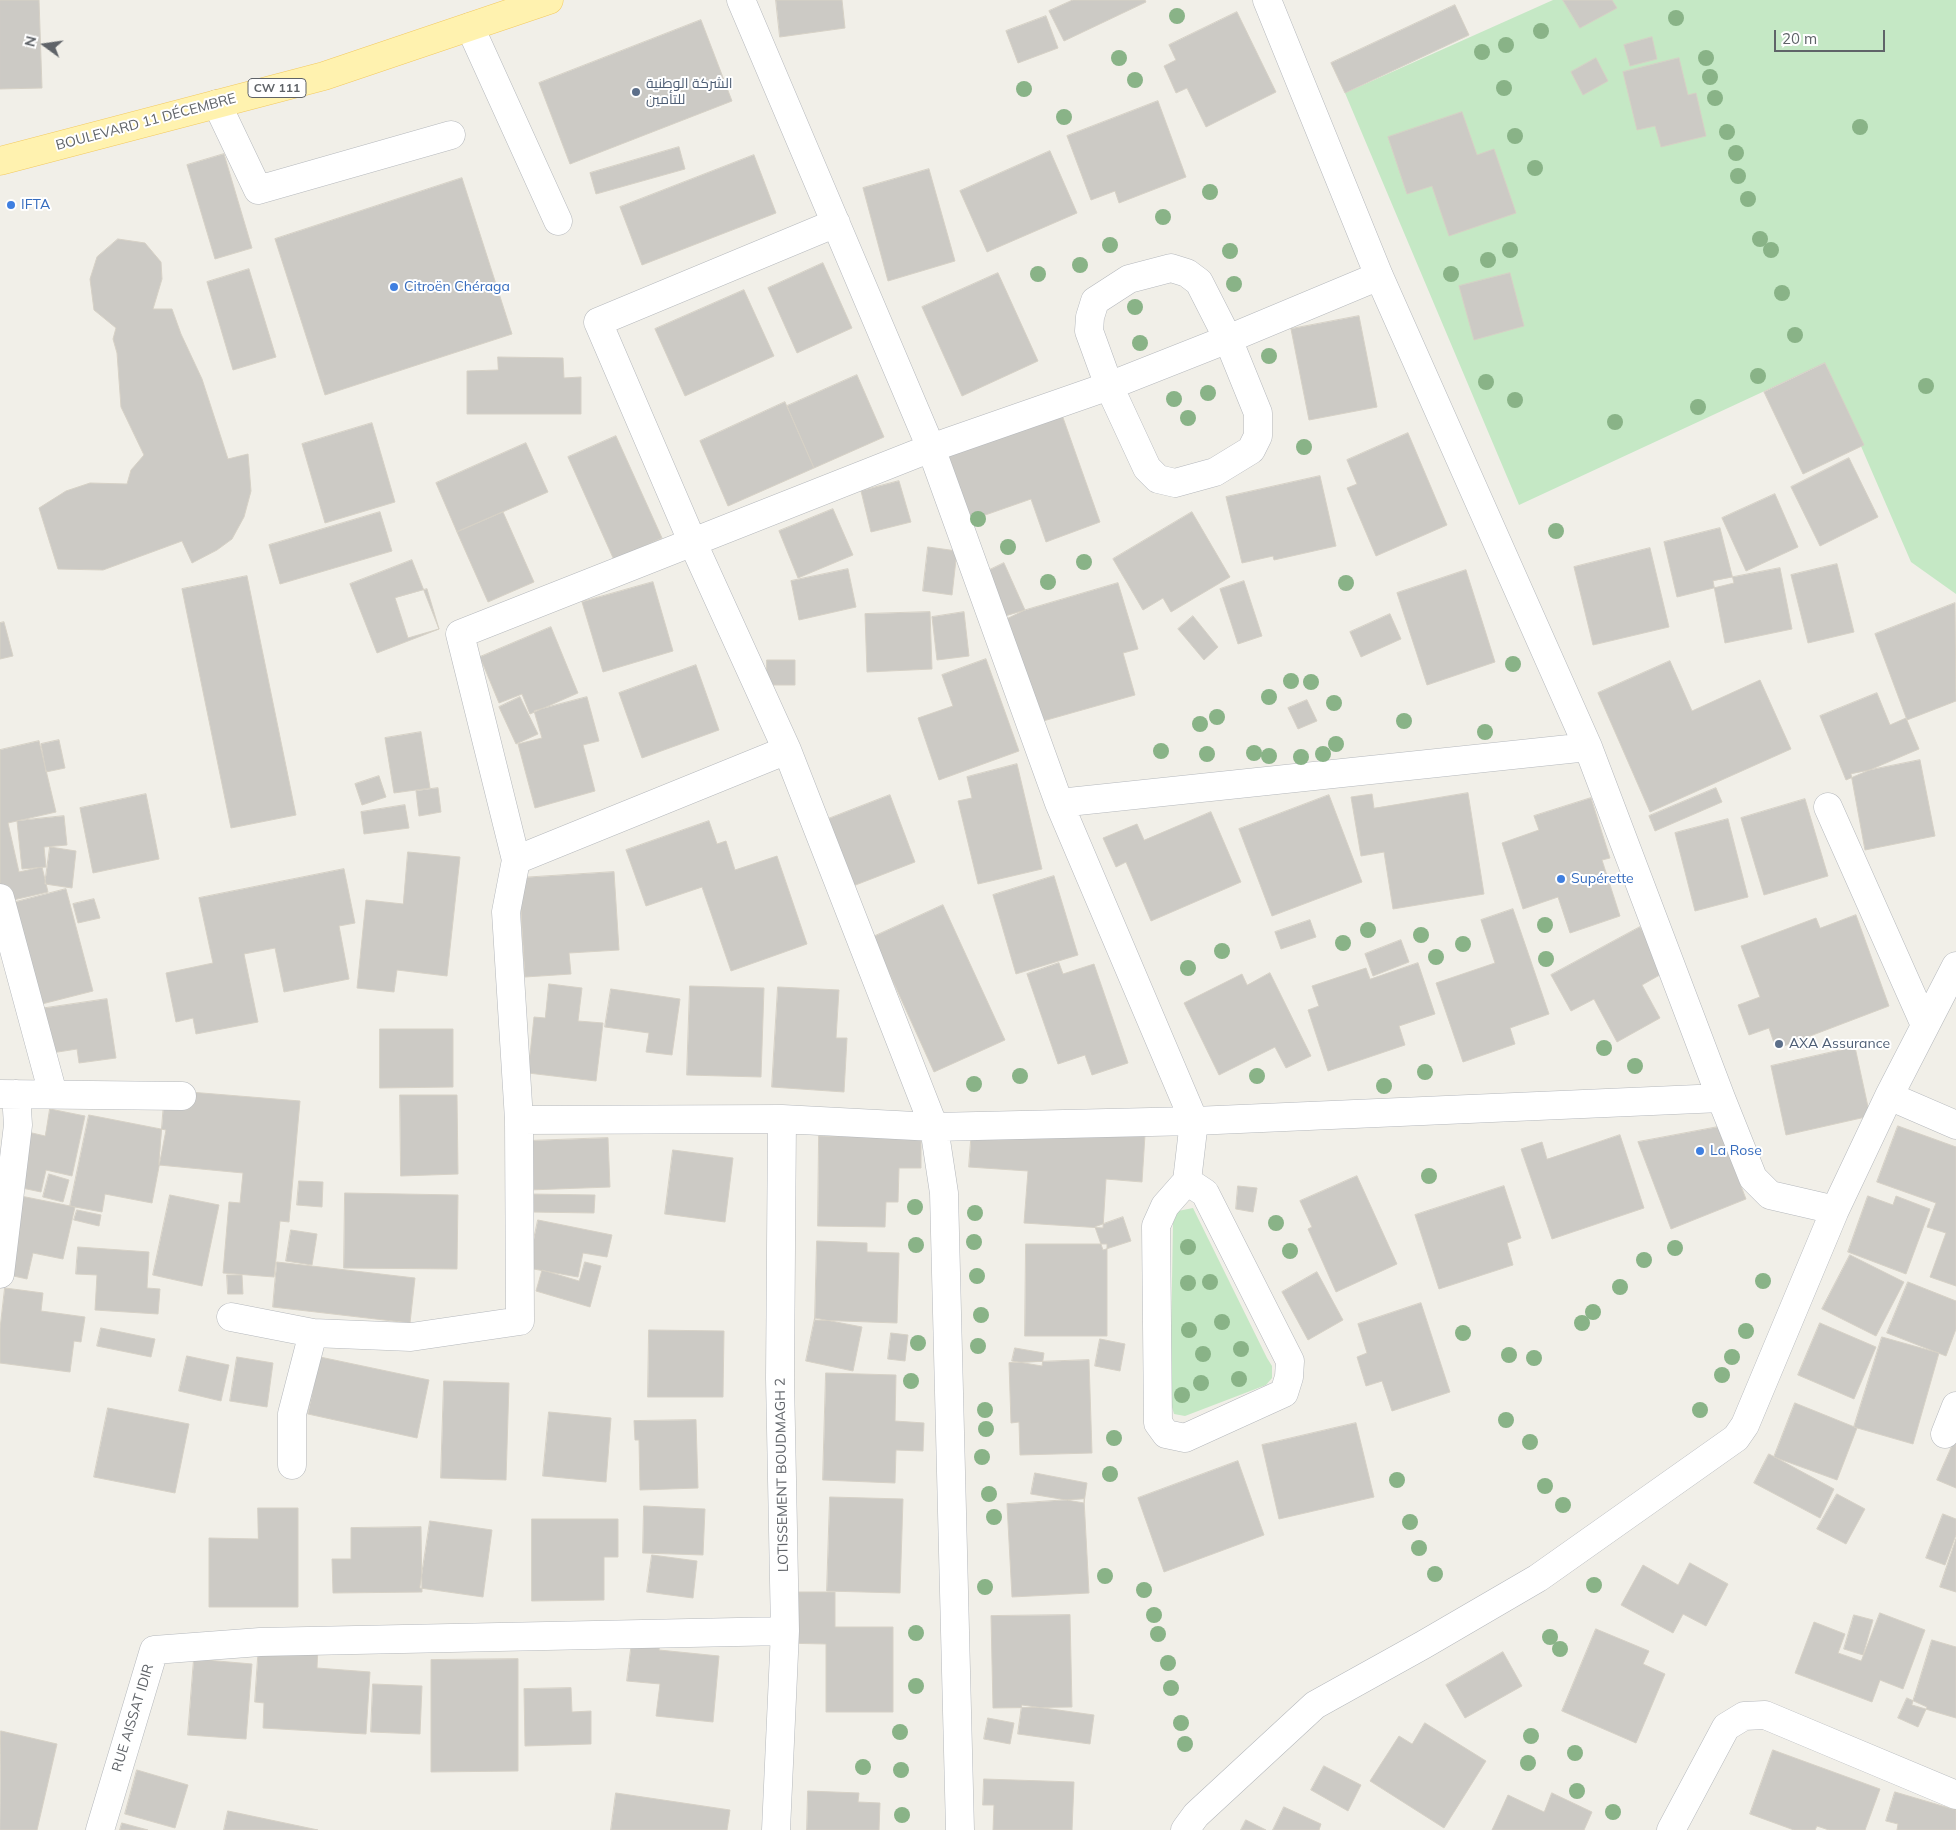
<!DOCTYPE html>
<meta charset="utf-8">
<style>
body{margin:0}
#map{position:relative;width:1956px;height:1830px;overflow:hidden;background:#f1efe8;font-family:Mulish,sans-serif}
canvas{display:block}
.north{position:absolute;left:20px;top:20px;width:50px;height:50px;-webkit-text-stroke:4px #fff;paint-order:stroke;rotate:284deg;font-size:14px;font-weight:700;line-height:20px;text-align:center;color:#5f6368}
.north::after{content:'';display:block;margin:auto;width:18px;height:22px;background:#5f6368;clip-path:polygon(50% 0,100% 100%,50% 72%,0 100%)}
.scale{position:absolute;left:1774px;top:30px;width:111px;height:22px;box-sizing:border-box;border:2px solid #5f6368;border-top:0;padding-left:6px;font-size:15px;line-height:18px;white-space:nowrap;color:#5f6368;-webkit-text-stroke:4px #fff;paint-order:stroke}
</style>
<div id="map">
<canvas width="1956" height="1830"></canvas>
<div class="north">N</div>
<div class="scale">20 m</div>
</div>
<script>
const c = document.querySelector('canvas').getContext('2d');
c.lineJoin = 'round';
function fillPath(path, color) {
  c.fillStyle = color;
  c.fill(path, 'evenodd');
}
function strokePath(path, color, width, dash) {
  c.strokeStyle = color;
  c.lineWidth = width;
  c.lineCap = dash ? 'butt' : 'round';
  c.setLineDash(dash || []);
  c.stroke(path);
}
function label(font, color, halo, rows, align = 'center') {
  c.font = font + ' Mulish,Cairo,sans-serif';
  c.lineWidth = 4;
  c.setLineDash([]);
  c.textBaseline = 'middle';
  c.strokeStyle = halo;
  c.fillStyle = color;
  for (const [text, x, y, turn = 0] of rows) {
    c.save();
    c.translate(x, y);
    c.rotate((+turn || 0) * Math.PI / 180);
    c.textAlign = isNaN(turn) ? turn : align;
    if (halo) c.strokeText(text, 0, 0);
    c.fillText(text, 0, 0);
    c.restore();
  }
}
fillPath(new Path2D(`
 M1553,0H1956V594L1911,562L1825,363L1519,505L1345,93Z
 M1193,1208L1267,1358L1272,1366V1378L1266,1385L1185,1416L1174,1414L1170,1400L1173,1223L1178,1211Z`), '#c5e8c5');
const building = new Path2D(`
 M0,0H39L42,88L0,89Z
 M776,0H842L845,28L780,37Z
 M1073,0H1145L1146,2L1064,41L1049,11Z
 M1563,0H1612L1617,8L1580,28Z
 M1455,5L1469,35L1345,93L1331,63Z
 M1237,12L1276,92L1206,127L1187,88L1176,93L1164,66L1176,60L1169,45Z
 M1046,16L1058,48L1018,63L1006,31Z
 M701,20L732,101L570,164L539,83Z
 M1652,37L1657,59L1630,66L1624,45Z
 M1596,58L1608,81L1583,95L1571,72Z
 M1679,58L1688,95L1696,93L1706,136L1661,147L1655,126L1637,130L1623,72Z
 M1158,101L1186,177L1119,203L1115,191L1091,200L1067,136Z
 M1462,112L1477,155L1494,149L1516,213L1449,236L1432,186L1407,194L1388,137Z
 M679,147L685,169L596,194L590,173Z
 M1050,151L1077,213L987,252L960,191Z
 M224,154L252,248L215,259L187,165Z
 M754,155L776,213L642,265L620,207Z
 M929,169L955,261L888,281L863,188Z
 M462,178L512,334L325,395L275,239Z
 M118,239L145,243L161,262L162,279L153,309H172L181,334L202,379L228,459L248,454L251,491L244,517L232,539L217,550L192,563L182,541L103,570L58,569L39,508L66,491L90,483L127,484L131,470L144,455L121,407L117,353L113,339L116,328L94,310L90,279L97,257Z
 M823,263L852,328L797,353L768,288Z
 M249,269L276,357L233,370L207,282Z
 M998,273L1038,361L962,396L922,307Z
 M1510,273L1524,326L1474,340L1459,286Z
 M744,290L774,356L685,396L655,329Z
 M1359,316L1377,407L1309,420L1291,329Z
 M498,357L563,358L564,378L581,377V414H467V371L498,370Z
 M1825,363L1864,445L1803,474L1764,392Z
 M857,375L884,437L814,468L787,406Z
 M785,402L814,468L728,506L700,441Z
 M1061,412L1100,522L1046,542L1031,499L971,520L947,452Z
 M372,423L395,502L325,523L302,444Z
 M1408,433L1447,525L1376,556L1347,488L1357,484L1347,460Z
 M616,436L662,538L614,560L568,457Z
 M526,443L548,492L457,532L436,483Z
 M1849,458L1878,517L1820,546L1791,487Z
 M1320,476L1336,546L1274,560L1273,556L1242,563L1226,497Z
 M899,481L911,522L871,532L861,491Z
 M1775,494L1798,547L1746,571L1722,518Z
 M833,509L853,555L798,578L779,531Z
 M380,512L392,551L280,584L269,545Z
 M503,512L534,582L488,602L457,532Z
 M1192,512L1230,577L1171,612L1163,598L1143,610L1113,559Z
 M1720,528L1734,583L1677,597L1664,542Z
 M928,547L957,551L952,595L923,591Z
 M1650,548L1669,627L1593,645L1574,567Z
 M412,560L439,629L377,653L350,584Z
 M1004,563L1025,610L994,625L973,578Z
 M1837,564L1854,632L1808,643L1791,575Z
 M1780,568L1792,629L1725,643L1713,581Z
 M848,569L856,607L799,620L791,581Z
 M1466,570L1495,662L1427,685L1397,593Z
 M247,576L296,815L231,828L182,589Z
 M1244,581L1262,636L1238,644L1220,589Z
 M653,582L673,651L603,672L582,602Z
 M1118,583L1138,649L1123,653L1135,695L1029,725L999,618Z
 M427,589L439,629L408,638L395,598Z
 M1955,603L1956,701L1907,720L1875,634Z
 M930,612L932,669L867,672L865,614Z
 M964,612L969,656L937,660L932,617Z
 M1390,614L1401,639L1361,657L1350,632Z
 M1193,616L1218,647L1204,660L1178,629Z
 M4,622L13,656L0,659V623Z
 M551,627L578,693L530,714L522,694L499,703L480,657Z
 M986,659L1019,751L939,780L918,718L953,706L942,675Z
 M767,660H795V685H767Z
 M1670,661L1692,711L1760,680L1791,749L1650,812L1598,693Z
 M696,665L719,730L642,758L619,693Z
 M1877,693L1890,725L1906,718L1919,749L1846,780L1820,716Z
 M520,697L538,734L516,744L499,707Z
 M587,697L599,741L583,745L595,791L535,808L518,744L542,738L534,711Z
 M1307,700L1317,721L1298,729L1288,708Z
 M421,732L430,788L394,793L385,738Z
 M59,740L65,768L46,772L41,744Z
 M39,741L56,812L8,823L19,872L42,867L48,892L0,903V750Z
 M1920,760L1935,836L1865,850L1851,774Z
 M1017,764L1042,869L978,884L958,801L972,798L967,777Z
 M379,776L386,797L362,805L355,784Z
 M438,788L441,812L419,816L416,791Z
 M1716,788L1722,802L1655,831L1649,816Z
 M1468,793L1484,894L1393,909L1384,852L1361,856L1351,797L1372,794L1374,808Z
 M146,794L159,859L93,873L80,808Z
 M890,795L915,862L853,886L828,819Z
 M1329,795L1362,882L1272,916L1239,829Z
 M1591,798L1610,858L1602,860L1620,916L1570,933L1558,897L1523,909L1502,843L1539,830L1534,816Z
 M1805,799L1828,876L1764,895L1741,818Z
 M405,805L409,828L364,834L361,812Z
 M1211,812L1241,882L1151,921L1126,862L1116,867L1103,838L1137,824L1144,840Z
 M64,816L67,845L44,847L46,867L22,869L17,821Z
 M1728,819L1748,897L1695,911L1675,833Z
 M709,821L717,844L726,841L735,870L777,856L807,944L731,971L702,887L646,906L626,850Z
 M50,847L76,851L72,888L45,884Z
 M408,852L460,857L447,976L397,970L394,992L357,988L366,900L403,904Z
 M344,869L355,923L339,926L349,979L284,992L275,948L244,954L258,1022L196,1034L193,1018L176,1022L166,973L213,963L199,898Z
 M614,872L619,950L569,953L571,974L525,977L519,878Z
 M1054,876L1078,955L1016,974L993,895Z
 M66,889L93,991L34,1006L8,904Z
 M94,899L100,918L78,923L73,904Z
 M943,905L1005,1040L934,1072L873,937Z
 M1513,909L1549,1014L1510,1028L1515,1044L1463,1062L1436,983L1495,963L1481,920Z
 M1856,915L1889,1006L1776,1049L1769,1028L1749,1035L1738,1005L1760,997L1741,946L1816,918L1820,928Z
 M1310,920L1316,937L1281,949L1275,932Z
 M1640,927L1665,972L1642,985L1660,1018L1617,1042L1594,999L1571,1011L1551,975Z
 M1401,940L1409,962L1373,976L1365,954Z
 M1059,963L1063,974L1094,964L1128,1063L1092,1075L1085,1055L1058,1064L1027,974Z
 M1418,963L1435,1014L1399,1026L1405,1045L1328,1071L1308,1010L1319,1006L1312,986L1366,968L1370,979Z
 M1270,973L1311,1056L1286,1068L1275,1047L1219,1075L1184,1003L1242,974L1247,985Z
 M549,984L582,988L578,1021L603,1023L596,1081L528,1073L534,1017L545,1018Z
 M690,986L764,988L761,1077L687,1075Z
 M778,987L839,990L836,1038H847L844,1092L772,1087Z
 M611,989L680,999L672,1055L646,1052L649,1033L605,1027Z
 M107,999L116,1058L79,1063L77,1049L45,1054L39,1009Z
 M380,1029H453V1087L380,1088Z
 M1855,1047L1870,1116L1786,1135L1771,1066Z
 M165,1090L300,1101L289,1222L280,1221L274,1277L223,1273L229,1202L240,1203L243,1173L159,1165Z
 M400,1095H457L458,1174L401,1176Z
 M50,1109L85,1116L72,1176L46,1170L41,1192L3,1184L15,1129L45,1136Z
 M89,1115L166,1130L152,1203L105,1194L102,1212L70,1206Z
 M1898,1126L1956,1147V1286L1930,1277L1946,1233L1927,1227L1936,1203L1877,1182Z
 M1718,1127L1746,1199L1671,1229L1638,1142Z
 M972,1128L1145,1135L1142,1182L1106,1179L1103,1228L1024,1223L1028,1171L969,1167Z
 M1620,1135L1644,1208L1552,1239L1521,1149L1542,1142L1547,1159Z
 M819,1136L921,1137V1168H899L898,1202H886L885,1227L818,1226Z
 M608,1138L610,1187L529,1190L527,1141Z
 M673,1150L733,1158L725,1222L665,1214Z
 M49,1174L69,1180L63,1202L43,1197Z
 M1357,1176L1397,1264L1336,1292L1308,1229L1312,1227L1300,1201Z
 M299,1181L323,1182L322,1207L297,1205Z
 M1238,1186L1257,1188L1253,1212L1236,1209Z
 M1504,1186L1521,1238L1507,1243L1513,1265L1439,1289L1415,1215Z
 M6,1193L75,1207L63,1259L33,1253L27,1279L0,1273Z
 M345,1193L458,1195L457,1269L344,1268Z
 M530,1194L595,1195L594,1213L530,1212Z
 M170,1195L219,1205L202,1286L153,1275Z
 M1868,1196L1893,1205L1896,1196L1930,1209L1906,1274L1848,1252Z
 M77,1210L101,1215L99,1226L74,1220Z
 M1123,1217L1131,1241L1103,1250L1095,1227Z
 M538,1220L612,1235L607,1257L583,1253L578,1277L528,1268Z
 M291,1230L317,1234L312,1265L286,1261Z
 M817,1241L867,1243V1252L899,1253L897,1323L815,1320Z
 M1026,1244H1107V1336H1025Z
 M78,1247L149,1252L147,1288L160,1289L158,1314L95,1310L97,1275L76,1274Z
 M1850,1255L1904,1282L1876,1336L1822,1309Z
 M277,1262L415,1278L410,1323L273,1307Z
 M585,1262L601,1266L590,1307L536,1291L542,1270L579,1281Z
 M1317,1272L1343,1320L1308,1340L1282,1292Z
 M227,1275H242L243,1294H228Z
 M1908,1282L1956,1301V1329L1946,1356L1887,1333Z
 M5,1288L43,1293L41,1311L85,1317L81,1342L74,1341L70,1372L0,1363V1329Z
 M1421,1303L1450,1392L1392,1411L1382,1381L1366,1386L1357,1357L1367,1353L1358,1324Z
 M815,1318L862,1327L853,1371L806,1361Z
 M1820,1323L1876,1347L1854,1399L1798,1375Z
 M101,1328L155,1339L151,1357L97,1346Z
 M649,1330L724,1331L723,1397H648Z
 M891,1333L908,1335L905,1361L888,1359Z
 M1882,1337L1939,1353L1913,1444L1854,1427Z
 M1100,1339L1125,1344L1120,1371L1095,1366Z
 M1015,1348L1044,1353L1042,1366L1012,1361Z
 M187,1356L229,1365L221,1401L179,1391Z
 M237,1357L273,1363L267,1407L230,1401Z
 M320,1357L429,1380L417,1438L308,1414Z
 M1089,1360L1092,1453L1020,1455L1019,1422L1011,1423L1009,1363Z
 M826,1373L896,1375L895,1421L924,1423L923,1451L896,1450L895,1483L823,1480Z
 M444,1381L509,1383L506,1480L441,1478Z
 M1795,1403L1857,1428L1837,1480L1774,1457Z
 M108,1408L189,1424L175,1493L94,1477Z
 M549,1412L611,1418L606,1482L543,1476Z
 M696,1420L698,1488L640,1490L639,1440H635L634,1421Z
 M1356,1423L1374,1497L1279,1519L1262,1445Z
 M1956,1437V1488L1937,1480Z
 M1769,1454L1834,1489L1820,1518L1754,1483Z
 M1238,1461L1264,1535L1164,1572L1138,1498Z
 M1035,1473L1087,1483L1084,1503L1031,1494Z
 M1837,1494L1865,1509L1846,1544L1817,1529Z
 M830,1497L903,1499L900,1593L827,1591Z
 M1084,1499L1089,1593L1012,1597L1007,1504Z
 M644,1506L705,1509L703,1555L643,1553Z
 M258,1508H298V1607H209V1538L258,1539Z
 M1943,1514L1956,1519V1535L1945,1565L1926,1558Z
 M532,1519H618V1557H604V1600L532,1601Z
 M430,1521L492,1530L483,1597L420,1588Z
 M421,1527L422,1592L333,1593L332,1559H351V1528Z
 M1956,1539V1592L1940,1587Z
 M652,1555L697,1561L693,1598L647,1592Z
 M1690,1563L1728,1584L1706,1626L1683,1614L1673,1633L1621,1605L1643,1565L1678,1585Z
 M780,1592H835V1627H893V1712H826V1644L780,1643Z
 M1880,1613L1925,1630L1903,1689L1880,1680L1872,1702L1795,1673L1814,1622L1845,1634L1838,1653L1861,1661Z
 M1070,1615L1072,1707L993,1708L991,1616Z
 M1854,1615L1873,1620L1863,1655L1844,1649Z
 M1596,1629L1649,1651L1643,1664L1665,1674L1636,1743L1562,1711Z
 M1932,1640L1956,1647V1718L1912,1705Z
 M632,1641L660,1644L659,1650L719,1656L713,1722L656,1716L660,1684L627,1681Z
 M259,1643L318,1647L317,1668L370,1672L366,1734L263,1728L264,1703L255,1702Z
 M1503,1652L1522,1686L1465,1718L1446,1685Z
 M194,1659L252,1664L246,1739L188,1735Z
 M518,1659V1771L431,1772V1660Z
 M373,1684L422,1686L420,1734L371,1732Z
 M571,1688L572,1712L591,1711V1744L525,1746L524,1689Z
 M1907,1698L1927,1707L1918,1727L1898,1718Z
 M1022,1705L1094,1715L1090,1744L1018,1734Z
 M988,1718L1014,1723L1010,1744L984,1739Z
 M1425,1723L1486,1761L1444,1828L1370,1781L1399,1736L1412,1744Z
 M1,1731L57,1744L37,1830H0Z
 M1773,1750L1880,1789L1865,1830H1829L1817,1826L1815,1830H1794L1750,1814Z
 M1324,1766L1361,1785L1348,1811L1311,1790Z
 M137,1770L188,1785L175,1828L125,1814Z
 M984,1779L1074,1782L1072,1830H993L994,1805H983Z
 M808,1791L859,1793L858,1802L880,1803L879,1830H807Z
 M1895,1792L1956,1810V1830H1897L1898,1824L1886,1821Z
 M616,1793L730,1810L727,1830H611Z
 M1552,1793L1592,1812L1584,1830H1492L1508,1795L1544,1812Z
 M1284,1807L1321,1824L1319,1830H1273Z
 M228,1811L318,1830H224Z
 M1246,1820L1266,1830H1241Z
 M122,1823L148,1830H120Z`);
fillPath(building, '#cccac5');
strokePath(building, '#d6d1c6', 1);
const minor = new Path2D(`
 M741,0L931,448L1059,803L1194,1121L1187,1181L1165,1206L1156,1226L1158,1423L1166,1434L1185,1438L1284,1393L1289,1377L1290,1361L1205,1193L1187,1181
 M1267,0L1379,276L1588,747L1721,1098L1753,1178L1770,1195L1835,1210
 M470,27L558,221
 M217,104L258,190L451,135
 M836,223L598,322L692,541L787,750L934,1127L944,1193L960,1830
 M1171,268L1187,273L1199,282L1228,339L1258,413V436L1251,450L1215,472L1175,483L1158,479L1147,468L1109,386L1089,331L1090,317L1095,301L1129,279Z
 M1059,803L1588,747
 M1828,807L1925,1025
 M516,860L787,750
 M0,898L53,1094
 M0,1094L182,1096
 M1889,1096L1956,966
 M519,1120L506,912L516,860L460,634L931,448L1109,386L1228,339L1379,276
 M0,1274L18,1125L16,1094
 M231,1317L313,1333L411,1337L520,1321L519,1120L782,1119L934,1127L1194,1121L1721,1098
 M1945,1434L1956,1406
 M292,1465V1414L313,1333
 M100,1830L154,1650L260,1642L785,1631
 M776,1830L785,1631L780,1378L782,1119
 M1185,1830L1196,1815L1315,1705L1423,1645L1538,1578L1736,1438L1745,1425L1835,1210L1889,1096L1956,1125
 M1671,1830L1726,1727L1744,1716L1765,1715L1956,1795`);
const major = new Path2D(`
 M0,161L324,76L549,0`);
strokePath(minor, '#b5b8bc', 29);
strokePath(major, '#f2c960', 29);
strokePath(minor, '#fff', 28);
strokePath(major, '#fff2af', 28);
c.fillStyle = '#89b387';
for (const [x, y] of [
 [1177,16],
 [1676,18],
 [1541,31],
 [1506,45],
 [1482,52],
 [1119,58],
 [1706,58],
 [1710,77],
 [1135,80],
 [1504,88],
 [1024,89],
 [1715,98],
 [1064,117],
 [1860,127],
 [1727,132],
 [1515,136],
 [1736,153],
 [1535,168],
 [1738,176],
 [1210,192],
 [1748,199],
 [1163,217],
 [1760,239],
 [1110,245],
 [1510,250],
 [1771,250],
 [1230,251],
 [1488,260],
 [1080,265],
 [1038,274],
 [1451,274],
 [1234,284],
 [1782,293],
 [1135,307],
 [1795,335],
 [1140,343],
 [1269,356],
 [1758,376],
 [1486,382],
 [1926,386],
 [1208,393],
 [1174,399],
 [1515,400],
 [1698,407],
 [1188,418],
 [1615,422],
 [1304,447],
 [978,519],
 [1556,531],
 [1008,547],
 [1084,562],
 [1048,582],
 [1346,583],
 [1513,664],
 [1291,681],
 [1311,682],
 [1269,697],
 [1334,703],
 [1217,717],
 [1404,721],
 [1200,724],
 [1485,732],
 [1336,744],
 [1161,751],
 [1254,753],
 [1207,754],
 [1323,754],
 [1269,756],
 [1301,757],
 [1545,925],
 [1368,930],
 [1421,935],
 [1343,943],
 [1463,944],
 [1222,951],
 [1436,957],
 [1546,959],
 [1188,968],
 [1604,1048],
 [1635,1066],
 [1425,1072],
 [1020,1076],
 [1257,1076],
 [974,1084],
 [1384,1086],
 [1429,1176],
 [915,1207],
 [975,1213],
 [1276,1223],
 [974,1242],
 [916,1245],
 [1188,1247],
 [1675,1248],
 [1290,1251],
 [1644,1260],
 [977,1276],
 [1763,1281],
 [1210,1282],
 [1188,1283],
 [1620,1287],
 [1593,1312],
 [981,1315],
 [1222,1322],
 [1582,1323],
 [1189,1330],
 [1746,1331],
 [1463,1333],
 [918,1343],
 [978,1346],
 [1241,1349],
 [1203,1354],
 [1509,1355],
 [1732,1357],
 [1534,1358],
 [1722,1375],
 [1239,1379],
 [911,1381],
 [1201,1383],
 [1182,1395],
 [985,1410],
 [1700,1410],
 [1506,1420],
 [986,1429],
 [1114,1438],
 [1530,1442],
 [982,1457],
 [1110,1474],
 [1397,1480],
 [1545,1486],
 [989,1494],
 [1563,1505],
 [994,1517],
 [1410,1522],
 [1419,1548],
 [1435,1574],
 [1105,1576],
 [1594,1585],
 [985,1587],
 [1144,1590],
 [1154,1615],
 [916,1633],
 [1158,1634],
 [1550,1637],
 [1560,1649],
 [1168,1663],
 [916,1686],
 [1171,1688],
 [1181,1723],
 [900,1732],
 [1531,1736],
 [1185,1744],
 [1575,1753],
 [1528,1763],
 [863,1767],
 [901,1770],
 [1577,1791],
 [1613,1812],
 [902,1815]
]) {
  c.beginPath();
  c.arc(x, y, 8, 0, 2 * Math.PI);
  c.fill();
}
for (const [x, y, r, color] of [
 [636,92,5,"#5c6f8a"],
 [11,205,5,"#3f7fe0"],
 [394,287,5,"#3f7fe0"],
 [1561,879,5,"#3f7fe0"],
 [1779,1044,5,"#5c6f8a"],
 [1700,1151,5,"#3f7fe0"]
]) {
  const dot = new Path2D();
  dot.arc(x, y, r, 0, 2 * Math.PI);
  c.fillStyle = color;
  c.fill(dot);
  strokePath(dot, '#fff', 2);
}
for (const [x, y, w] of [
 [277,88,58]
]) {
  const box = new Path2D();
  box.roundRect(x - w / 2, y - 9.5, w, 19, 4);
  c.fillStyle = '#fff';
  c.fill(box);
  strokePath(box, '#5f6368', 1);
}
label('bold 12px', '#5f6368', null, [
 ["CW 111",277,88]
]);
label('14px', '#4e5e75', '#fff', [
 ["الشركة الوطنية",646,84],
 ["للتأمين",646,100],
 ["AXA Assurance",1789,1044]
], 'left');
label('14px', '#5f6368', '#fff', [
 ["BOULEVARD 11 DÉCEMBRE",146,122,-15],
 ["LOTISSEMENT BOUDMAGH 2",782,1475,-91],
 ["RUE AISSAT IDIR",133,1718,-73]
]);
label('14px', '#366cbe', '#fff', [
 ["IFTA",21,205],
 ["Citroën Chéraga",404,287],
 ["Supérette",1571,879],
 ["La Rose",1710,1151]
], 'left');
</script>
